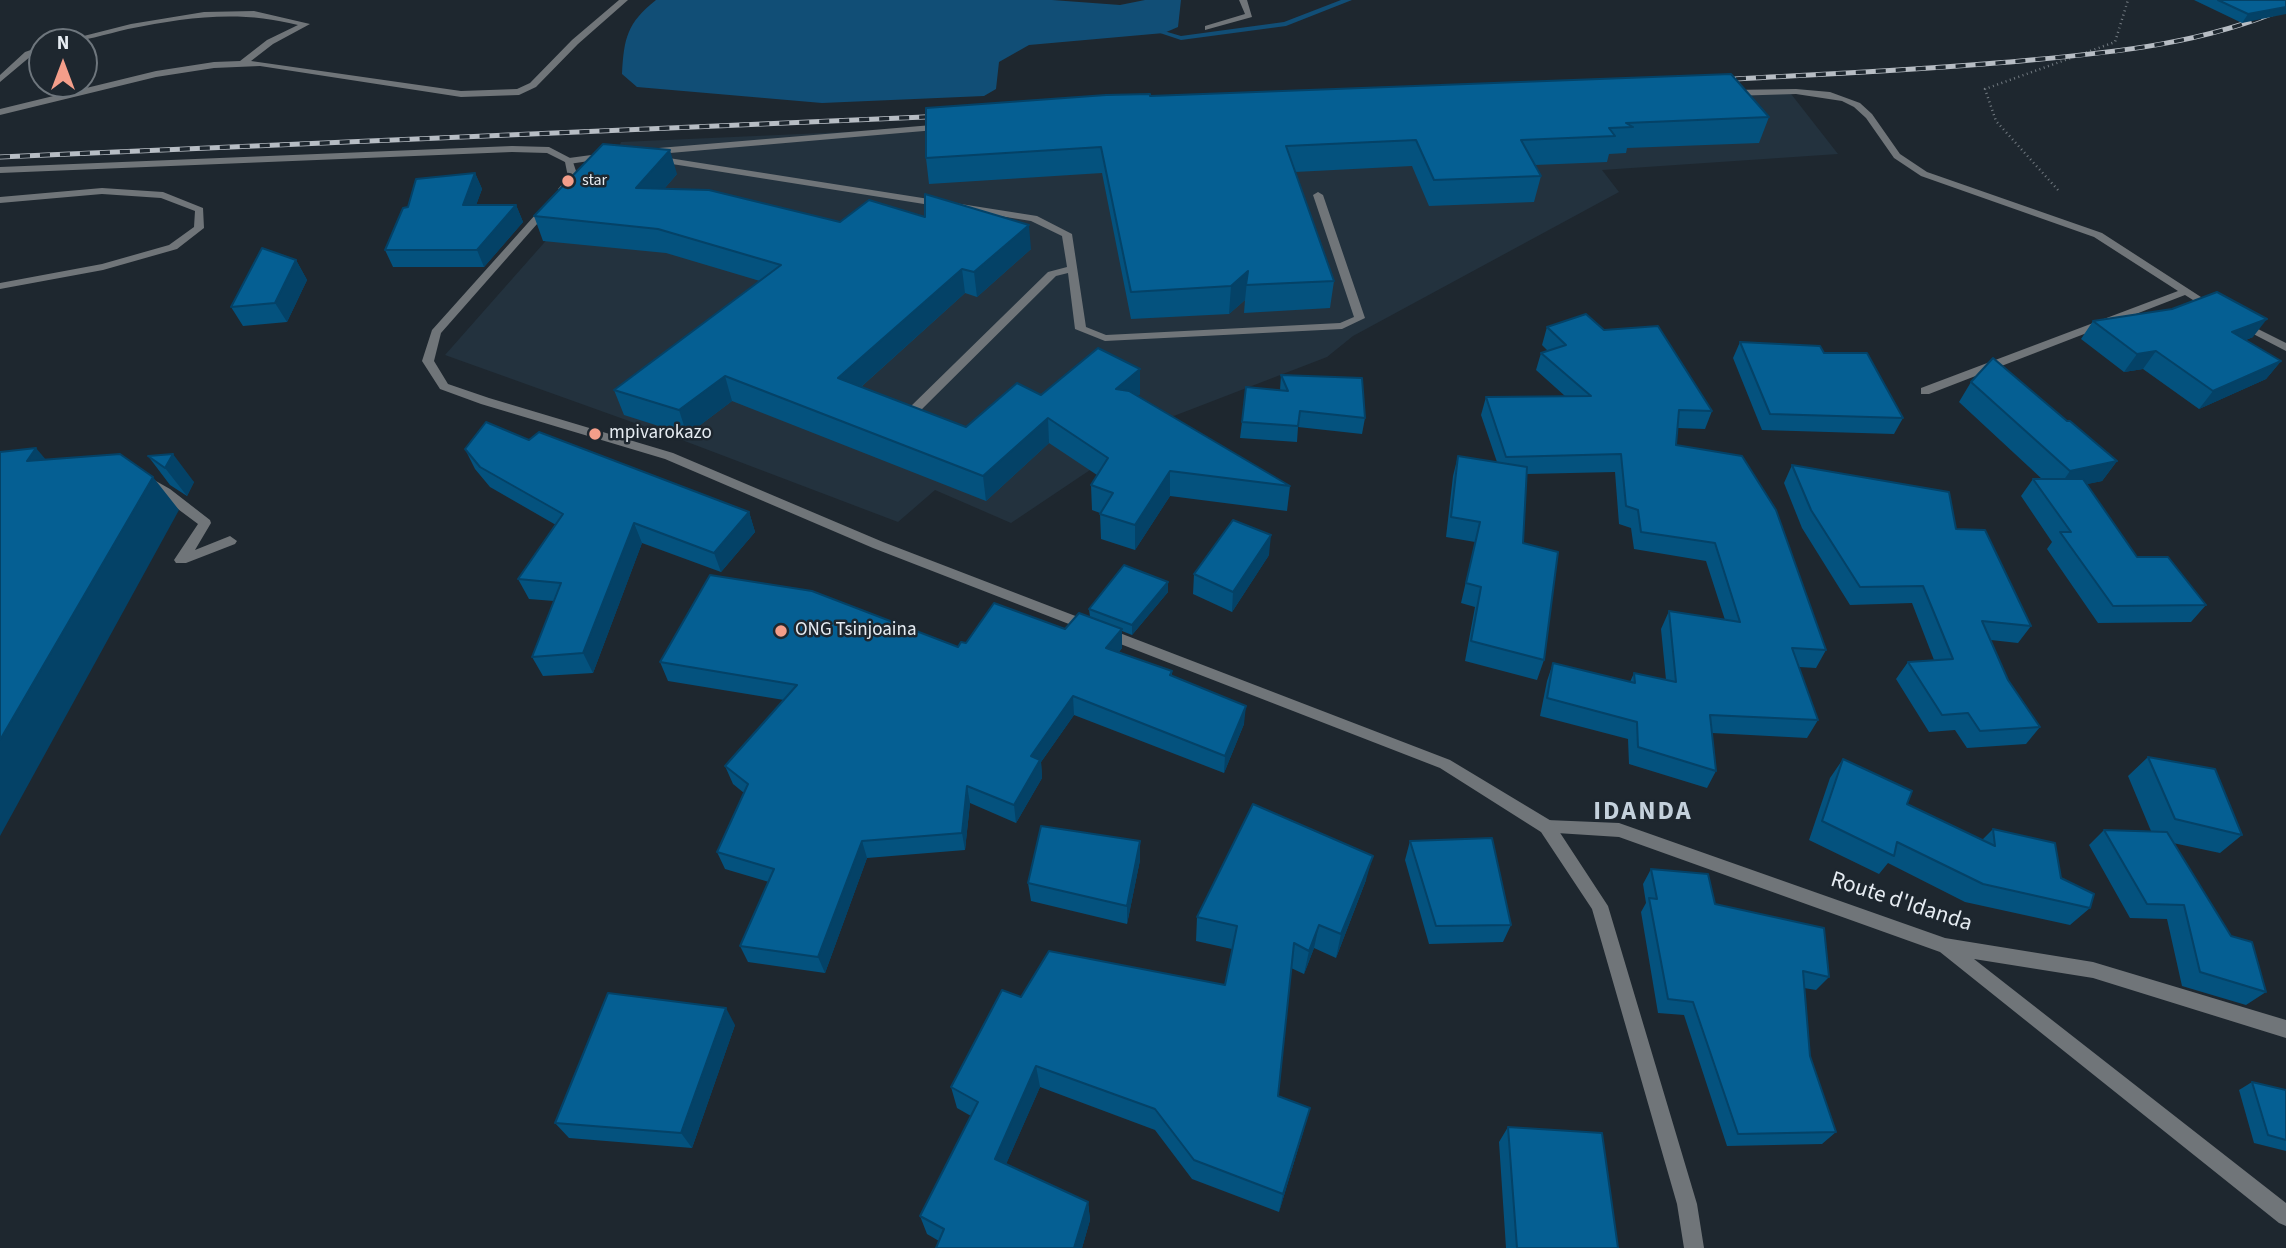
<!DOCTYPE html>
<style>
body{margin:0}
#map{position:relative;width:2286px;height:1248px;overflow:hidden;background:#1e272f;font-family:"Source Sans 3",sans-serif}
canvas{display:block}
.north{position:absolute;left:28px;top:28px;width:70px;height:70px;box-sizing:border-box;background:#1e272f;border:2px solid #6e767d;border-radius:50%;rotate:0deg;font-size:19px;font-weight:700;line-height:28px;text-align:center;color:#e6ecf2}
.north::after{content:'';display:block;margin:auto;width:24px;height:32px;background:#f49e8a;clip-path:polygon(50% 0,100% 100%,50% 72%,0 100%)}
</style>
<div id="map">
<canvas width="2286" height="1248"></canvas>
<div class="north">N</div>
</div>
<script>
const c = document.querySelector('canvas').getContext('2d');
c.lineJoin = 'round';
function fillPath(path, color) {
  c.fillStyle = color;
  c.fill(path, 'evenodd');
}
function strokePath(path, color, width, dash) {
  c.strokeStyle = color;
  c.lineWidth = width;
  c.lineCap = dash ? 'butt' : 'round';
  c.setLineDash(dash || []);
  c.stroke(path);
}
function label(font, color, halo, rows, align = 'center') {
  c.font = font + ' "Source Sans 3",sans-serif';
  c.lineWidth = 5;
  c.setLineDash([]);
  c.textBaseline = 'middle';
  c.strokeStyle = halo;
  c.fillStyle = color;
  for (const [text, x, y, turn = 0] of rows) {
    c.save();
    c.translate(x, y);
    c.rotate((+turn || 0) * Math.PI / 180);
    c.textAlign = isNaN(turn) ? turn : align;
    if (halo) c.strokeText(text, 0, 0);
    c.fillText(text, 0, 0);
    c.restore();
  }
}
fillPath(new Path2D(`
 M1788,90L1838,154L1602,170L1619,192L1353,336L1327,357L1166,419L1011,523L935,490L898,522L682,440L445,355L611,167L621,142Z`), '#23323e');
fillPath(new Path2D(`
 M656,0H1052L1120,5L1145,0H1181L1178,27L1164,33L1029,45L999,62L996,89L984,96L822,103L637,87L622,74C624,38 627,23 656,0Z`), '#114e76');
fillPath(new Path2D(`
 M1341,0H1352L1286,26L1181,40L1160,33L1164,31L1181,36L1284,22Z`), '#114e76');
strokePath(new Path2D(`
 M2058,190L1996,121L1985,89L2115,42L2128,0`), '#737b82', 2.5, [1, 3.5]);
fillPath(new Path2D(`
 M619,0H628L578,44L536,87L519,95L461,97L260,66L214,68L156,77L0,115V109L156,71L214,62L240,61L267,40L298,25C239,10 188,17 128,29C106,34 83,42 60,42L131,24L204,12L254,11L310,24L273,44L251,61L461,91L517,89L530,83L572,40Z
 M42,46V51L31,56L0,82V75L25,52Z
 M656,156L1037,216L1072,234L1086,327L1106,335L1340,323L1354,317L1313,195L1318,192L1323,195L1365,318L1342,329L1105,341L1075,329L1068,273L1056,276L916,415H908V409L1048,272L1067,267L1062,236L1031,221L653,161L651,159Z`), '#707579');
fillPath(new Path2D(`
 M1239,0H1247L1252,17L1205,30V26L1245,14Z
 M1796,89L1830,92L1860,103L1872,114L1900,154L1927,172L2102,233L2218,308L2217,310H2209L2185,295L1929,394H1921V388L2178,291L2094,237L1921,176L1894,158L1866,118L1854,107L1842,101L1796,94L1730,96L1726,93L1730,90Z
 M944,124L949,127L947,129L647,155L642,152L647,149Z
 M606,153L609,154V158L569,164L564,161L569,158Z
 M102,188L163,192L203,208L204,228L177,249L103,270L0,289V283L102,264L169,245L194,227L195,211L161,198L102,194L0,203V197Z
 M2240,320L2286,343V351L2236,325V321Z
 M147,476L170,489L210,520L211,523L195,550L230,536L237,541L235,544L186,563H176L174,560L198,524L143,483L141,480L143,477Z
 M1547,820L1619,823L1945,938L2093,962L2286,1020V1038L2093,978L1974,959L2286,1203V1226L2279,1223L1940,952L1619,837L1541,832L1539,827L1541,822Z`), '#707579');
fillPath(new Path2D(`
 M512,146L549,147L572,159L578,177L566,191H560L558,189L568,177L565,162L547,153L512,152L0,173V167Z
 M544,205L552,207L441,333L434,361L448,384L489,398L673,453L883,542L1450,760L1553,822L1608,906L1697,1204L1704,1248H1684L1677,1204L1592,909L1541,832L1440,768L873,548L665,459L481,404L440,389L422,361L432,330Z`), '#707579');
const rail = new Path2D(`
 M1716,80C1821,74 1926,70 2031,60C2119,52 2204,43 2286,8
 M0,157L947,116`);
strokePath(rail, '#b7bdc4', 5);
strokePath(rail, '#1e272f', 3.5, [10]);
fillPath(new Path2D(`
 M2194,0H2286L2242,23Z
 M1150,96L1769,117L1759,143L1627,148L1626,153L1609,154L1607,162L1535,165L1541,176L1534,202L1429,206L1412,166L1295,172L1334,281L1330,308L1244,313L1245,300L1229,314L1131,319L1102,173L929,184L926,158Z
 M475,173L482,189L476,205H516L523,222L484,267H393L385,250L408,207Z
 M677,174L664,189L840,222L1031,249L977,297L965,293L861,387L966,427L1041,395L1140,394L1137,396L1290,486L1287,511L1170,496L1135,550L1101,539L1100,513L1092,510L1091,485L1097,475L1049,443L986,501L732,401L687,435L624,415L614,390L760,281L666,253L543,241L534,216Z
 M296,260L307,280L287,322L243,326L231,307Z
 M2093,321L2253,337L2246,340L2281,361L2266,379L2199,409L2143,369L2124,372L2081,339Z
 M1547,327L1604,330L1712,411L1705,429L1677,428L1676,445L1826,650L1816,668L1799,667L1818,720L1807,738L1712,733L1716,771L1707,788L1629,764L1628,739L1540,716L1547,681L1553,663L1630,682L1634,673L1666,680L1661,629L1669,611L1725,620L1706,561L1634,549L1631,528L1619,524L1615,472L1527,474L1523,543L1544,660L1537,680L1465,661L1475,607L1461,603L1475,542L1446,537L1453,476L1458,456L1497,462L1481,415L1486,397L1565,396L1536,370L1541,353L1548,351L1542,345Z
 M1740,342L1824,353L1903,418L1894,434L1762,430L1733,358Z
 M1281,375L1365,418L1362,434L1298,427L1297,442L1240,438L1242,422L1280,390Z
 M1971,382L2067,421L2117,461L2102,481L2086,484L2137,557L2206,605L2191,622L2098,623L2047,549L2052,542L2021,496L2033,479H2042L1959,402Z
 M529,440L749,512L755,532L721,572L642,543L593,673L543,676L532,657L554,601L529,599L518,579L556,525L490,487L475,469L465,449Z
 M148,456L194,482L187,496L170,485Z
 M1792,465L1956,529L2031,626L2018,643L1991,640L2008,680L2040,727L2026,744L1967,748L1955,730L1929,732L1896,679L1908,662L1934,660L1912,603L1850,605L1802,528L1784,483Z
 M1269,555L1232,612L1193,594L1194,574Z
 M1168,582V592L1132,635L1122,631V648L1119,652L1172,671V676L1244,724L1224,773L1074,715L1041,762L1042,778L1016,823L970,803L965,850L867,858L825,973L748,962L740,946L769,882L725,869L717,852L744,793L733,784L725,766L784,700L668,681L660,662L958,647L966,643L1065,629L1090,617L1089,609Z
 M2148,757L2242,835L2220,853L2173,843L2266,992L2246,1005L2182,986L2167,919L2130,918L2089,845L2104,830L2151,831L2128,776Z
 M1843,759L1907,804L1982,840L1993,829L2061,878L2090,908L2070,925L1965,902L1888,863L1879,874L1809,840L1830,778Z
 M1410,841L1511,925L1503,942L1429,944L1405,860Z
 M1140,860L1127,924L1031,901L1028,883Z
 M1651,869L1715,904L1829,977L1816,990L1804,988L1810,1056L1836,1132L1822,1144L1727,1146L1684,1015L1658,1013L1641,912L1646,903L1643,884Z
 M1366,880L1336,958L1314,948L1304,974L1291,968L1278,1096L1304,1129L1279,1212L1192,1179L1155,1130L1040,1087L1006,1164L1088,1202L1090,1220L1082,1248H936L939,1241L927,1234L920,1216L971,1116L957,1108L951,1087L1021,997L1225,985L1232,949L1196,941L1197,917Z
 M735,1025L692,1148L569,1138L555,1123Z
 M2252,1082L2286,1090V1151L2254,1143L2239,1090Z
 M1508,1127L1618,1248H1506L1499,1142Z`), '#04527e');
fillPath(new Path2D(`
 M2286,7V14L2242,23L2248,14Z
 M670,150L677,174L644,212L636,188Z
 M475,173L482,189L470,222L463,205Z
 M516,205L523,222L484,267L477,250Z
 M1029,225L1031,249L977,297L974,272Z
 M296,260L307,280L287,322L275,303Z
 M962,269L965,293L843,403L838,378Z
 M1248,271L1245,300L1229,314L1231,286Z
 M2267,319L2253,337L2219,350L2232,332Z
 M2156,351L2143,369L2124,372L2137,354Z
 M2281,361L2266,379L2199,409L2213,391Z
 M1140,369V394L1116,414V389Z
 M725,376L732,401L687,435L679,410Z
 M1048,418L1049,443L986,501L983,476Z
 M36,448L64,481L27,461Z
 M173,454L194,482L187,496L165,468Z
 M2117,461L2102,481L2056,491L2070,471Z
 M1170,471V496L1135,550V525Z
 M153,477L179,510L0,836V740Z
 M749,512L755,532L721,572L714,553Z
 M634,523L642,543L593,673L583,653Z
 M1271,535L1269,555L1232,612L1233,592Z
 M1168,582V592L1132,635V625Z
 M1122,629V648L1107,666L1106,648Z
 M1073,696L1074,715L1041,762L1042,778L1016,823L1014,805L1031,756Z
 M1246,706L1244,724L1224,773L1225,756Z
 M967,786L970,803L965,850L962,833Z
 M862,841L867,858L825,973L818,957Z
 M1140,841V860L1127,924V906Z
 M1373,856L1366,880L1336,958L1341,934Z
 M1319,925L1314,948L1304,974L1309,951Z
 M726,1008L735,1025L692,1148L681,1133Z
 M1036,1066L1040,1087L1000,1178L995,1159Z
 M1310,1108L1304,1129L1279,1212L1283,1194Z
 M1088,1202L1090,1220L1082,1248H1074Z`), '#044267');
const building = new Path2D(`
 M2218,0H2286V7L2248,14Z
 M1731,74L1769,117L1626,123L1633,127L1609,128L1615,136L1521,140L1541,176L1434,180L1416,140L1286,146L1334,281L1246,285L1248,271L1231,286L1131,292L1101,147L926,158V108L1106,95L1150,94V96Z
 M603,144L670,150L636,188L709,190L840,222L869,200L925,217V194L1029,225L974,272L962,269L838,378L966,427L1017,383L1041,395L1098,348L1140,369L1116,389L1129,391L1290,486L1170,471L1135,525L1100,514L1113,493L1091,485L1108,458L1048,418L983,476L725,376L679,410L614,390L781,265L658,229L534,216Z
 M475,173L463,205H516L477,250H385L403,208L408,207L416,179Z
 M262,248L296,260L275,303L231,307Z
 M2217,292L2267,319L2232,332L2281,361L2213,391L2156,351L2137,354L2093,321L2172,309Z
 M1586,314L1604,330L1658,326L1712,411L1679,410L1676,445L1742,456L1776,510L1826,650L1792,648L1818,720L1710,715L1716,771L1638,747L1637,722L1547,698L1553,663L1635,683L1634,673L1676,682L1669,611L1740,622L1715,543L1641,532L1638,510L1626,506L1621,454L1506,457L1486,397L1591,396L1541,353L1566,345L1547,327Z
 M1740,342L1820,346L1824,353H1867L1903,418L1770,414Z
 M1993,358L2067,421H2070L2117,461L2070,471L1971,382Z
 M1281,375L1362,378L1365,418L1300,411L1298,426L1242,422L1246,387L1288,391Z
 M486,422L529,440L539,432L749,512L714,553L634,523L583,653L532,657L561,583L518,579L563,514L480,467L465,449Z
 M36,448L27,461L120,454L153,477L0,740V452Z
 M173,454L165,468L148,456Z
 M1458,456L1527,467L1523,543L1558,552L1544,660L1471,641L1481,587L1466,583L1480,522L1451,517Z
 M1792,465L1949,492L1956,529L1985,530L2031,626L1982,621L2008,680L2040,727L1980,731L1968,713L1942,715L1908,662L1953,659L1923,586L1860,587L1811,510Z
 M2033,479H2083L2137,557H2168L2206,605L2113,606L2060,532H2071Z
 M1233,520L1271,535L1233,592L1194,574Z
 M1124,565L1168,582L1132,625L1089,609Z
 M710,575L812,591L958,647L961,642L966,643L994,603L1065,629L1079,613L1122,629L1106,648L1172,671L1170,675L1246,706L1225,756L1073,696L1031,756L1040,760L1014,805L967,786L962,833L862,841L818,957L740,946L774,869L717,852L748,784L725,766L797,685L660,662Z
 M2148,757L2215,769L2242,835L2175,819Z
 M1843,759L1912,791L1907,804L1995,846L1993,829L2055,843L2061,878L2094,894L2090,908L1983,884L1897,842L1894,856L1822,821Z
 M1253,804L1373,856L1341,934L1319,925L1309,951L1294,943L1278,1096L1310,1108L1283,1194L1194,1160L1155,1109L1036,1066L995,1159L1088,1202L1074,1248H936L944,1229L920,1216L978,1102L951,1087L1002,990L1021,997L1049,951L1225,985L1237,926L1197,917Z
 M1041,826L1140,841L1127,906L1028,883Z
 M2104,830L2167,832L2231,936L2252,942L2266,992L2200,972L2184,905L2147,904Z
 M1492,838L1511,925L1436,926L1410,841Z
 M1651,869L1708,874L1715,904L1824,928L1829,977L1803,971L1810,1056L1836,1132L1738,1134L1693,1002L1668,999L1649,898L1657,899Z
 M608,993L726,1008L681,1133L555,1123Z
 M2252,1082L2286,1090V1140L2268,1135Z
 M1508,1127L1602,1133L1618,1248H1517Z`);
fillPath(building, '#055f93');
strokePath(building, '#044267', 2);
for (const [x, y, r, color] of [
 [568,181,7,"#f49e8a"],
 [595,434,7,"#f49e8a"],
 [781,631,7,"#f49e8a"]
]) {
  const dot = new Path2D();
  dot.arc(x, y, r, 0, 2 * Math.PI);
  c.fillStyle = color;
  c.fill(dot);
  strokePath(dot, '#1e272f', 2.5);
}
label('16px', '#e6ecf2', '#1e272f', [
 ["star",582,181]
], 'left');
label('19px', '#e6ecf2', '#1e272f', [
 ["mpivarokazo",609,434],
 ["ONG Tsinjoaina",795,631]
], 'left');
label('23px', '#e6ecf2', '#1e272f', [
 ["Route d'Idanda",1901,903,18]
]);
c.letterSpacing = '2px';
label('bold 26px', '#c4d1dc', '#1e272f', [
 ["IDANDA",1643,813]
]);
c.letterSpacing = '0px';
</script>
